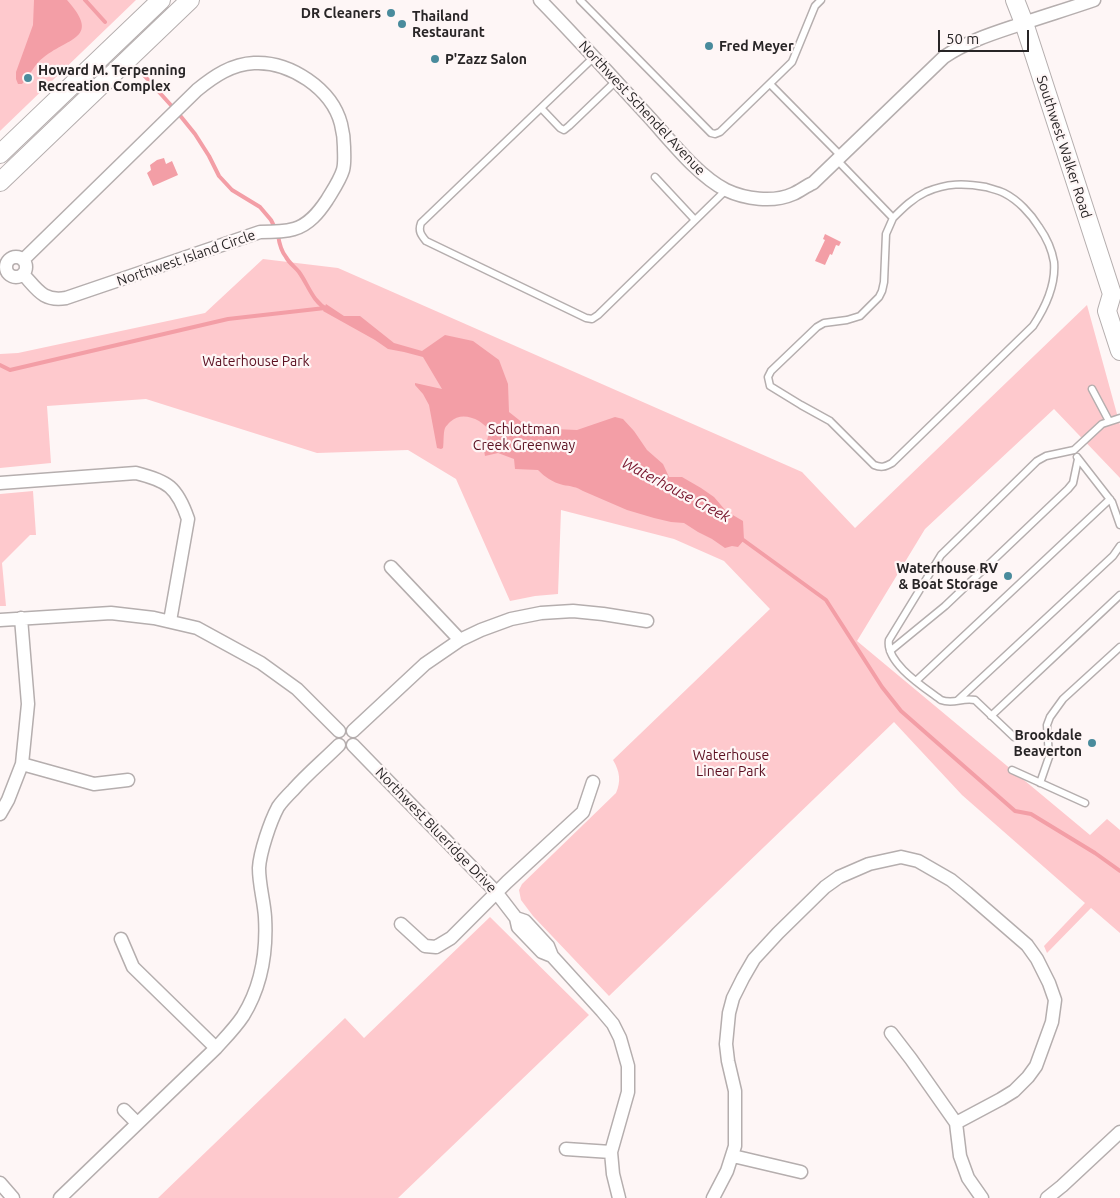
<!DOCTYPE html>
<style>
body{margin:0}
#map{position:relative;width:1120px;height:1198px;overflow:hidden;background:#fef6f6;font-family:Ubuntu,sans-serif}
canvas{display:block}
.scale{position:absolute;left:938px;top:30px;width:91px;height:22px;box-sizing:border-box;border:2px solid #282526;border-top:0;padding-left:6px;font-size:15px;line-height:18px;white-space:nowrap;color:#282526;-webkit-text-stroke:4px #fef6f6;paint-order:stroke}
</style>
<div id="map">
<canvas width="1120" height="1198"></canvas>
<div class="scale">50 m</div>
</div>
<script>
const c = document.querySelector('canvas').getContext('2d');
c.lineJoin = 'round';
function fillPath(path, color) {
  c.fillStyle = color;
  c.fill(path, 'evenodd');
}
function strokePath(path, color, width, dash) {
  c.strokeStyle = color;
  c.lineWidth = width;
  c.lineCap = dash ? 'butt' : 'round';
  c.setLineDash(dash || []);
  c.stroke(path);
}
function label(font, color, halo, rows, align = 'center') {
  c.font = font + ' Ubuntu,sans-serif';
  c.lineWidth = 4.5;
  c.setLineDash([]);
  c.textBaseline = 'middle';
  c.strokeStyle = halo;
  c.fillStyle = color;
  for (const [text, x, y, turn = 0] of rows) {
    c.save();
    c.translate(x, y);
    c.rotate((+turn || 0) * Math.PI / 180);
    c.textAlign = isNaN(turn) ? turn : align;
    if (halo) c.strokeText(text, 0, 0);
    c.fillText(text, 0, 0);
    c.restore();
  }
}
fillPath(new Path2D(`
 M0,0H136L0,131Z
 M263,259L338,268L802,472L855,528L1087,305L1120,425V478L1054,409L925,529L857,641L1090,835L1107,819L1120,830V933L1091,908L1047,953L1044,946L1085,903L962,795L894,722L609,996L533,916L521,900L519,890L522,884L616,793C621,781 620,772 613,760L770,609L724,561L674,539L561,510L558,594L535,596L510,601L456,479L408,450L317,453L146,399L47,406L51,463L0,468V354L18,353L205,313Z
 M33,491L36,535H30L2,563L6,606H0V494Z
 M490,917L589,1015L398,1198H158L345,1018L364,1038Z`), '#fec9cd');
fillPath(new Path2D(`
 M34,0H67C101,38 70,37 44,57C33,65 31,75 22,84H18L16,79V72L33,25Z
 M164,158L166,164L172,161L178,175L153,186L147,173L151,170L150,165L157,160Z
 M825,234L841,242L839,246L836,245L832,255L830,254L825,265L815,261L825,240L823,239Z
 M326,304L344,316H360L394,343L422,351L445,335L473,341L499,360L508,384L509,412L528,427L540,431L554,429L577,430L615,417L623,419L634,431L647,450L663,464L669,477H682L701,488L714,497L726,511L743,521L744,540L738,547L732,546L725,548L712,539L698,532L684,523L671,522L654,518L627,510L583,491C577,487 570,486 563,485C552,482 545,477 538,470L515,469L514,459L498,453L485,456C482,447 491,436 488,429C486,426 482,423 479,421C469,416 459,414 450,422C449,423 446,426 445,428C443,434 444,442 443,448L441,449L437,448L429,405L423,394L415,385V383L442,389L423,357L404,352L388,349L375,340L323,311Z`), '#f39ea6');
strokePath(new Path2D(`
 M85,0L105,22
 M141,72L178,113L195,134L209,156L219,176L232,190L260,207L271,220L275,228
 M278,235C279,242 281,251 286,257C289,263 295,267 299,272C309,286 312,301 328,310
 M0,365L10,370L228,319L325,308
 M742,539L826,600L882,687L901,711L1015,811L1031,814L1095,853L1120,871`), '#f39ea6', 4);
const lane = new Path2D(`
 M580,0L711,133L715,134L720,132L792,62L815,6L821,0
 M594,57L421,223C418,231 421,235 426,241L586,318L592,319L598,315L726,190
 M770,84L841,156
 M541,108L560,128L564,130L569,126L616,81
 M837,160L893,218L886,234L884,282L882,291L879,297L860,316L847,320L824,323L817,327L771,371L768,377L770,386L801,405L830,421L874,465C881,468 885,467 892,463L1033,326C1045,308 1056,285 1054,262C1052,250 1046,237 1039,227C1031,214 1018,200 1004,193C998,190 992,189 986,187C964,183 947,183 926,192C913,198 903,208 893,218
 M655,177L695,220
 M1092,389L1109,421
 M1077,457L1112,502L1120,525
 M890,651L945,606L1068,489L1073,483L1078,459
 M916,681L1110,499
 M958,700L1113,556L1120,546
 M991,716L1120,595
 M1014,737L975,700C962,697 954,705 941,700C925,688 885,663 889,640L941,555L1037,461L1046,456L1074,450L1102,424L1120,418
 M1012,770L1085,803
 M1040,783L1049,757L1047,725L1050,717L1063,699L1120,647`);
const street = new Path2D(`
 M540,0C577,38 613,78 649,117C670,140 698,176 726,190C745,199 773,203 793,194C800,191 806,186 813,183L944,57C966,42 991,34 1015,26C1041,17 1068,9 1094,0
 M6 267a10 10 0 1 1 20 0a10 10 0 1 1-20 0Z
 M23,274C37,289 43,302 66,298L260,232C271,232 284,232 294,229C309,225 319,212 327,200C333,190 340,180 343,170C345,163 344,154 344,147C344,140 343,132 341,124C332,89 290,61 254,63C232,64 214,76 197,90L23,260
 M0,483L136,473C168,481 177,487 188,519L170,621
 M391,567L460,640
 M0,620L111,613L154,618L197,628L261,663L297,689L339,731
 M353,731L425,664L460,640L481,630L511,619L541,613L573,611L603,614L647,621
 M353,745L496,892L516,918L518,927L542,952L552,956
 M22,764L94,784L128,780
 M0,814L8,800L22,764L28,704L21,618
 M516,918L525,921L548,946L552,956L602,1011L613,1024L620,1038L628,1066V1092L611,1152L613,1174L619,1198
 M401,924L425,946L436,947L451,938L507,882L583,812L593,782
 M121,939L133,967L216,1048
 M891,1033L911,1059L956,1123L960,1156L968,1178L982,1198
 M124,1110L137,1123
 M566,1149L611,1152
 M733,1156L801,1172
 M0,1183L13,1198
 M60,1198L216,1048C225,1038 235,1028 243,1016C261,987 267,951 265,917C264,901 259,885 259,868C260,852 270,822 278,807C282,801 288,795 293,790C307,774 324,760 339,745
 M713,1198L727,1171L735,1146V1091L728,1061L726,1044L729,1013L733,998L743,978L754,959L778,933L825,887L839,877L869,864L901,857L918,861L951,880L967,893L1027,945L1037,959L1049,983L1055,1000L1052,1022L1036,1066L1028,1077L1014,1091L1001,1099L956,1123
 M1047,1198L1062,1186L1120,1132`);
const secondary = new Path2D(`
 M1015,0L1024,23L1112,294L1107,311L1120,351
 M0,154L161,0
 M0,182L190,0`);
strokePath(lane, '#b5aeae', 9);
strokePath(street, '#b5aeae', 15);
strokePath(secondary, '#b5aeae', 20);
strokePath(lane, '#fff', 6);
strokePath(street, '#fff', 12);
strokePath(secondary, '#fff', 18);
for (const [x, y, r, color] of [
 [391,13,5,"#498b9c"],
 [402,24,5,"#498b9c"],
 [709,46,5,"#498b9c"],
 [435,59,5,"#498b9c"],
 [28,78,5,"#498b9c"],
 [1008,576,5,"#498b9c"],
 [1092,743,5,"#498b9c"]
]) {
  const dot = new Path2D();
  dot.arc(x, y, r, 0, 2 * Math.PI);
  c.fillStyle = color;
  c.fill(dot);
  strokePath(dot, '#fef6f6', 2);
}
label('bold 14px', '#282526', '#fef6f6', [
 ["DR Cleaners",381,13,"right"],
 ["Thailand",412,16],
 ["Restaurant",412,32],
 ["Fred Meyer",719,46],
 ["P'Zazz Salon",445,59],
 ["Howard M. Terpenning",38,70],
 ["Recreation Complex",38,86],
 ["Waterhouse RV",998,568,"right"],
 ["& Boat Storage",998,584,"right"],
 ["Brookdale",1082,735,"right"],
 ["Beaverton",1082,751,"right"]
], 'left');
label('14px', '#282526', '#fef6f6', [
 ["Northwest Schendel Avenue",642,108,47],
 ["Southwest Walker Road",1064,147,72],
 ["Northwest Island Circle",186,258,-19],
 ["Northwest Blueridge Drive",436,830,46]
]);
label('14px', '#5a0f20', '#fef6f6', [
 ["Waterhouse Park",256,361],
 ["Schlottman",524,429],
 ["Creek Greenway",524,445],
 ["Waterhouse",731,755],
 ["Linear Park",731,771]
]);
label('italic 15px', '#77142c', '#fef6f6', [
 ["Waterhouse Creek",676,490,28]
]);
</script>
